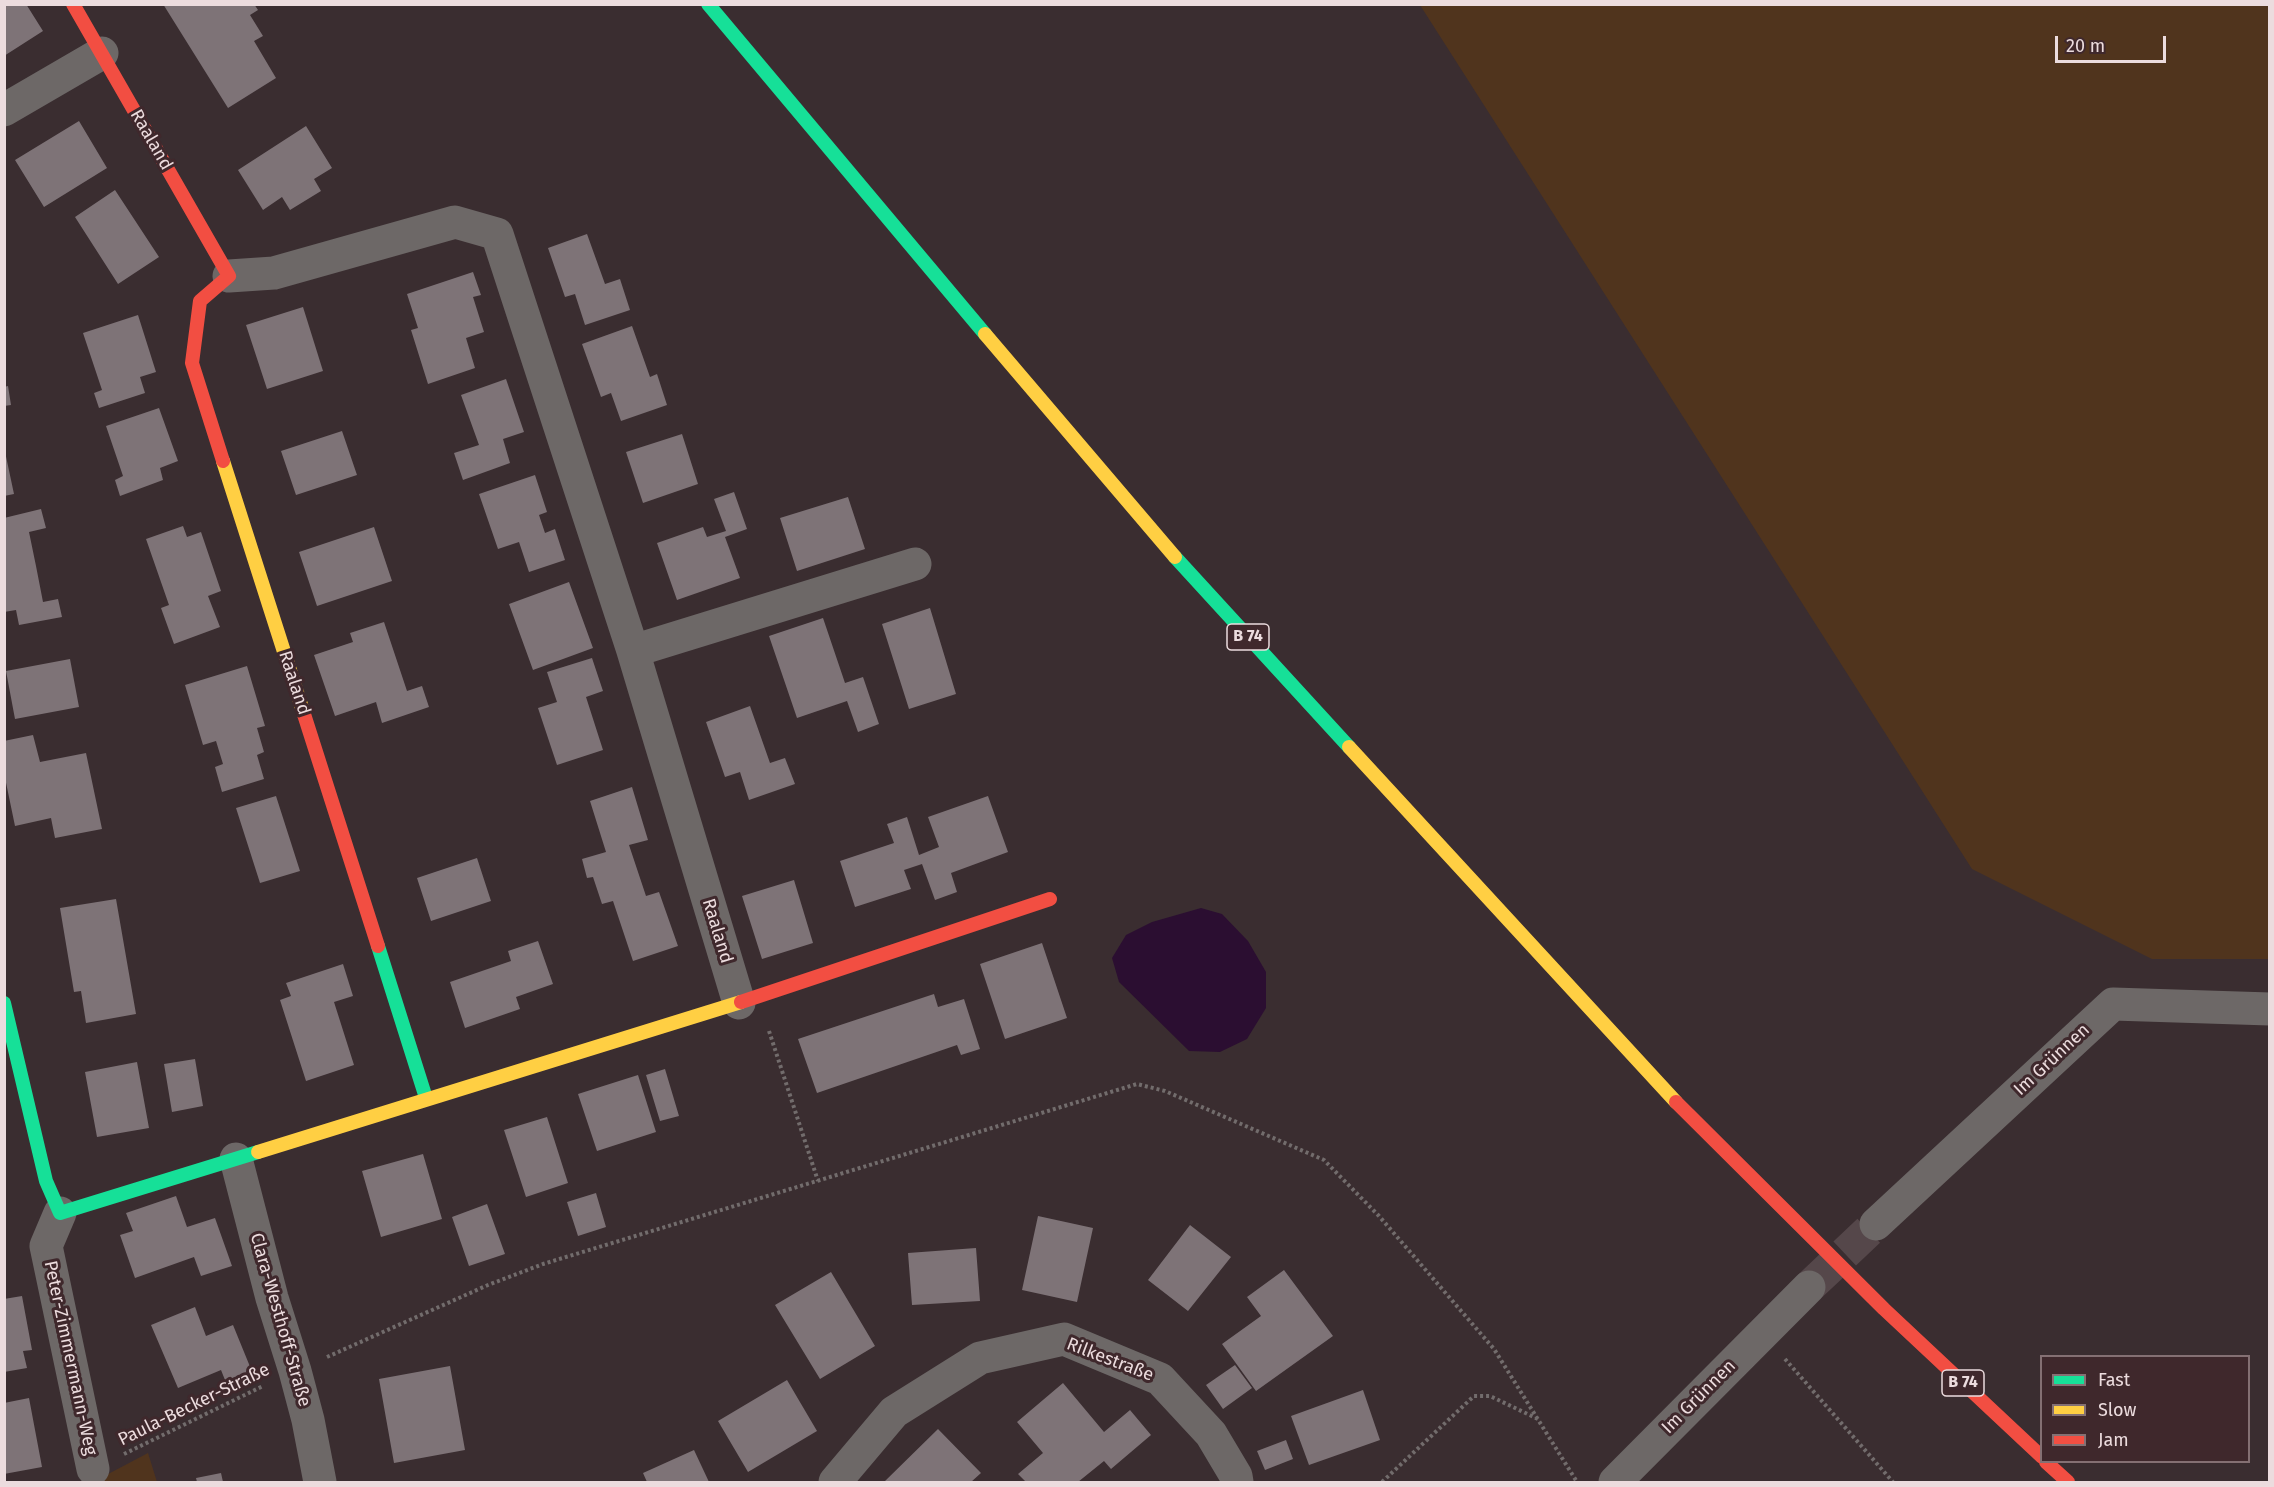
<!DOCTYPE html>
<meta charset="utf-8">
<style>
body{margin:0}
#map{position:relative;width:2274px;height:1487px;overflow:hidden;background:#3a2d30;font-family:"Fira Sans",sans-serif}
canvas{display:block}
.frame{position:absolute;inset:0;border:6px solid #ecdcde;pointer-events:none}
.legend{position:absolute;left:2040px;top:1355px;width:210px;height:108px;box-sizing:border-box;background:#3f282c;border:2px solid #847073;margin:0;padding:8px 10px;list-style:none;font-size:18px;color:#ecdcde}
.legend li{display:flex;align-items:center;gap:12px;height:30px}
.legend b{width:30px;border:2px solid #847073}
.scale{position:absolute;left:2055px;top:36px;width:111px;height:27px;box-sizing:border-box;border:3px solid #ecdcde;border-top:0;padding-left:8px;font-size:18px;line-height:21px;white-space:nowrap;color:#ecdcde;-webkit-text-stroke:4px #3f282c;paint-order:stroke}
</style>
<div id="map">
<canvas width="2274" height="1487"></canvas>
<div class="frame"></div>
<ul class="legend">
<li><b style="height:8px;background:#16e098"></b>Fast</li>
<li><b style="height:8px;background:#ffcf43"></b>Slow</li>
<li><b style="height:8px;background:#f24e42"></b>Jam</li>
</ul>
<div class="scale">20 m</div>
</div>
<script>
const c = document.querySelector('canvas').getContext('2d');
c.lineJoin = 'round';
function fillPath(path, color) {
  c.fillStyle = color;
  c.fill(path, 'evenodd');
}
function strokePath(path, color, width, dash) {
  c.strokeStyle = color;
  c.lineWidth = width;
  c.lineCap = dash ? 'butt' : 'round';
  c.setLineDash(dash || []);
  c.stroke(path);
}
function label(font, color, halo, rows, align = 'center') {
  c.font = font + ' "Fira Sans",sans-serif';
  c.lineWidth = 6;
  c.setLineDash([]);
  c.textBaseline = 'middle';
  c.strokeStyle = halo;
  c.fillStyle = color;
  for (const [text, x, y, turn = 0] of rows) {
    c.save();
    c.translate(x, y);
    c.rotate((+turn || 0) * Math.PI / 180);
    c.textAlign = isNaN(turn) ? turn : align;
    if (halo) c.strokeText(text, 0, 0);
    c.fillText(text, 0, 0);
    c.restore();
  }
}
fillPath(new Path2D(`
 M1420,5H2269V959H2152L1972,869Z
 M148,1453L157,1482H93Z`), '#50341d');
fillPath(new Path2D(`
 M1201,908L1222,914L1248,941L1266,972V1008L1247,1039L1220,1052L1189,1051L1119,982L1112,958L1126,935L1152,922Z`), '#2b0e31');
fillPath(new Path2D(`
 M4,4H26L43,31L4,56Z
 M163,4H254L258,10L250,15L263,36L254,41L276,78L228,108Z
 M79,121L107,168L44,207L15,160Z
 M306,126L332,168L314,179L321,191L290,210L282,197L263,210L238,170Z
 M115,190L159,257L118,284L75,217Z
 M587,234L605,284L620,279L630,310L585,325L575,294L565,297L548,248Z
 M473,272L481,295L473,297L484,332L466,338L475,368L428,384L411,330L418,328L407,294Z
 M303,307L323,371L267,389L246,325Z
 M138,315L156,372L140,377L145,393L99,408L94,393L102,390L83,333Z
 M632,326L650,377L657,374L667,405L621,421L611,393L601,397L582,344Z
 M506,379L524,432L503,439L510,463L463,480L454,453L479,445L461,395Z
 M8,386L11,405L4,406V387Z
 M159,408L178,461L160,468L163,480L120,496L115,480L123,476L106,426Z
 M342,431L357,475L296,495L281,451Z
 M682,434L698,484L643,503L626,452Z
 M4,447L14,494L4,496Z
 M535,475L547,512L539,515L545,533L555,529L565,560L529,572L519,542L498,549L479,494Z
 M734,492L747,529L725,537L740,578L677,600L657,543L703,527L707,537L726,531L714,499Z
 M848,497L865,549L797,571L780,518Z
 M41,509L46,528L29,532L36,566L43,602L58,599L62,617L19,625L16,610L4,612V518Z
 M183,526L187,537L201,532L221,591L208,596L220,627L174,644L161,608L169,605L146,539Z
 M374,527L392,581L317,606L299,552Z
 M569,582L593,648L533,670L509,604Z
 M930,608L956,694L909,709L882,624Z
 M823,618L845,683L863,677L879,724L858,732L847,701L797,718L769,636Z
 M384,622L407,691L422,686L429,707L382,723L376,702L335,716L314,655L353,642L350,633Z
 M592,658L603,691L586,697L603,750L557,765L538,708L557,702L547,672Z
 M70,659L79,707L15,719L6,671Z
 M247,666L265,726L257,728L264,752L257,755L264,779L222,792L215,767L223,764L216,741L203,745L185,685Z
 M750,706L770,763L785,758L795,784L749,800L740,772L725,777L706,722Z
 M33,735L40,762L86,753L102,829L55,838L51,818L15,826L4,773V741Z
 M632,787L648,840L629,845L646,896L659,892L678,946L633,961L613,901L602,904L593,877L587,878L582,859L606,852L590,801Z
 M276,796L300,871L260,883L236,808Z
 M988,796L1008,852L951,873L957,892L935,900L922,864L904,870L911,889L855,907L840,861L894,843L887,824L907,817L919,855L939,847L928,817Z
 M477,858L491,901L431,921L417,878Z
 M794,880L813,943L762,959L742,896Z
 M116,899L136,1014L86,1023L81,991L74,992L60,908Z
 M538,941L553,984L516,997L520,1009L465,1028L450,982L511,961L508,951Z
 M1042,943L1067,1018L1005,1039L980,964Z
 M343,964L353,996L334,1002L354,1065L306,1081L280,1000L291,996L286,983Z
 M934,994L938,1007L964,999L980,1049L961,1055L957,1045L817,1093L798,1039Z
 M195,1059L203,1106L172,1112L164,1064Z
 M137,1062L149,1128L97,1137L85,1072Z
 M665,1069L679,1116L660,1121L646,1075Z
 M638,1075L656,1132L597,1151L578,1094Z
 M547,1117L568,1183L526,1197L504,1130Z
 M423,1154L442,1219L381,1237L362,1171Z
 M596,1193L606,1227L578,1236L567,1202Z
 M176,1196L187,1227L215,1218L232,1266L201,1276L194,1257L135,1278L120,1235L133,1231L126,1213Z
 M487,1204L505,1254L469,1266L452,1217Z
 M1038,1216L1093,1228L1077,1302L1022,1290Z
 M1190,1225L1231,1257L1188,1311L1148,1280Z
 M976,1248L980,1301L912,1305L908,1253Z
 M1284,1270L1333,1336L1256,1391L1222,1344L1261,1316L1247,1297Z
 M831,1272L875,1346L820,1379L775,1305Z
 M22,1296L32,1350L23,1351L27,1368L4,1372V1299Z
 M195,1307L206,1336L233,1325L253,1374L227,1385L221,1370L178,1388L151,1325Z
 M1235,1365L1252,1388L1223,1409L1206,1385Z
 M450,1366L465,1450L394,1463L379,1379Z
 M787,1380L817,1431L748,1472L718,1421Z
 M1063,1383L1104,1432L1130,1410L1151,1435L1111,1469L1104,1461L1078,1482H1026L1018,1474L1043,1453L1017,1422Z
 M1363,1390L1380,1440L1309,1465L1291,1416Z
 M29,1398L42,1467L4,1474V1403Z
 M938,1429L981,1473L971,1482H884Z
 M1286,1440L1293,1459L1265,1470L1257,1451Z
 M694,1450L709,1482H647L643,1473Z
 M221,1473L223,1482H197L196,1478Z`), '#7e7377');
strokePath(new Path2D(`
 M1809,1287L1876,1224`), '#55474a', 33, [33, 16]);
strokePath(new Path2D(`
 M769,1031L818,1181
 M327,1357L488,1285L543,1264L1137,1084L1165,1091L1324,1160L1379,1216L1494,1349L1577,1482
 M1785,1359L1893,1482
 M124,1454L263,1386
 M1382,1482L1474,1396H1490L1538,1419`), '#726c6c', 4, [3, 3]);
strokePath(new Path2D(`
 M4,110L102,53
 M229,276L274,273L455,222L497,234L633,651L739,1003
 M633,651L915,564
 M236,1159L272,1298L295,1371L308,1420L320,1482
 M60,1213L46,1246L93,1469
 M1876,1224L2113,1004L2270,1009
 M835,1482L894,1412L980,1358L1064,1339L1160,1379L1211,1434L1236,1476L1237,1482
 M1615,1482L1809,1287`), '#6d6867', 33);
strokePath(new Path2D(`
 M708,4L985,334
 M1175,557L1349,747
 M378,946L426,1098
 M4,1003L46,1181L60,1213L258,1152`), '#16e098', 14);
strokePath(new Path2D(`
 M985,334L1175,557
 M223,461L302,708
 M1349,747L1676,1102
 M258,1152L741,1002`), '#ffcf43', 14);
strokePath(new Path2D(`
 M73,4L229,276L200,301L192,363L223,461
 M302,708L378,946
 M741,1002L1050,899
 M1676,1102L1884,1309L2042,1457
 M2046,1462L2068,1482`), '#f24e42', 14);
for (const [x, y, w] of [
 [1248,637,42],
 [1963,1383,42]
]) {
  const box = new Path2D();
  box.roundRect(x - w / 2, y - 13, w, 26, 4.5);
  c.fillStyle = '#3f282c';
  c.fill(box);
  strokePath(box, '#ecdcde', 1.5);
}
label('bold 16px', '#ecdcde', null, [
 ["B 74",1248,637],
 ["B 74",1963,1383]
]);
label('18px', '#ecdcde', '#3f282c', [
 ["Raaland",151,140,60],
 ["Raaland",294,683,72],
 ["Raaland",717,931,73],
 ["Im Grünnen",2052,1060,-43],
 ["Clara-Westhoff-Straße",280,1320,74],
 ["Peter-Zimmermann-Weg",70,1358,78],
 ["Rilkestraße",1110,1360,21],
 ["Im Grünnen",1699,1397,-45],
 ["Paula-Becker-Straße",194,1405,-26]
]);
</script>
